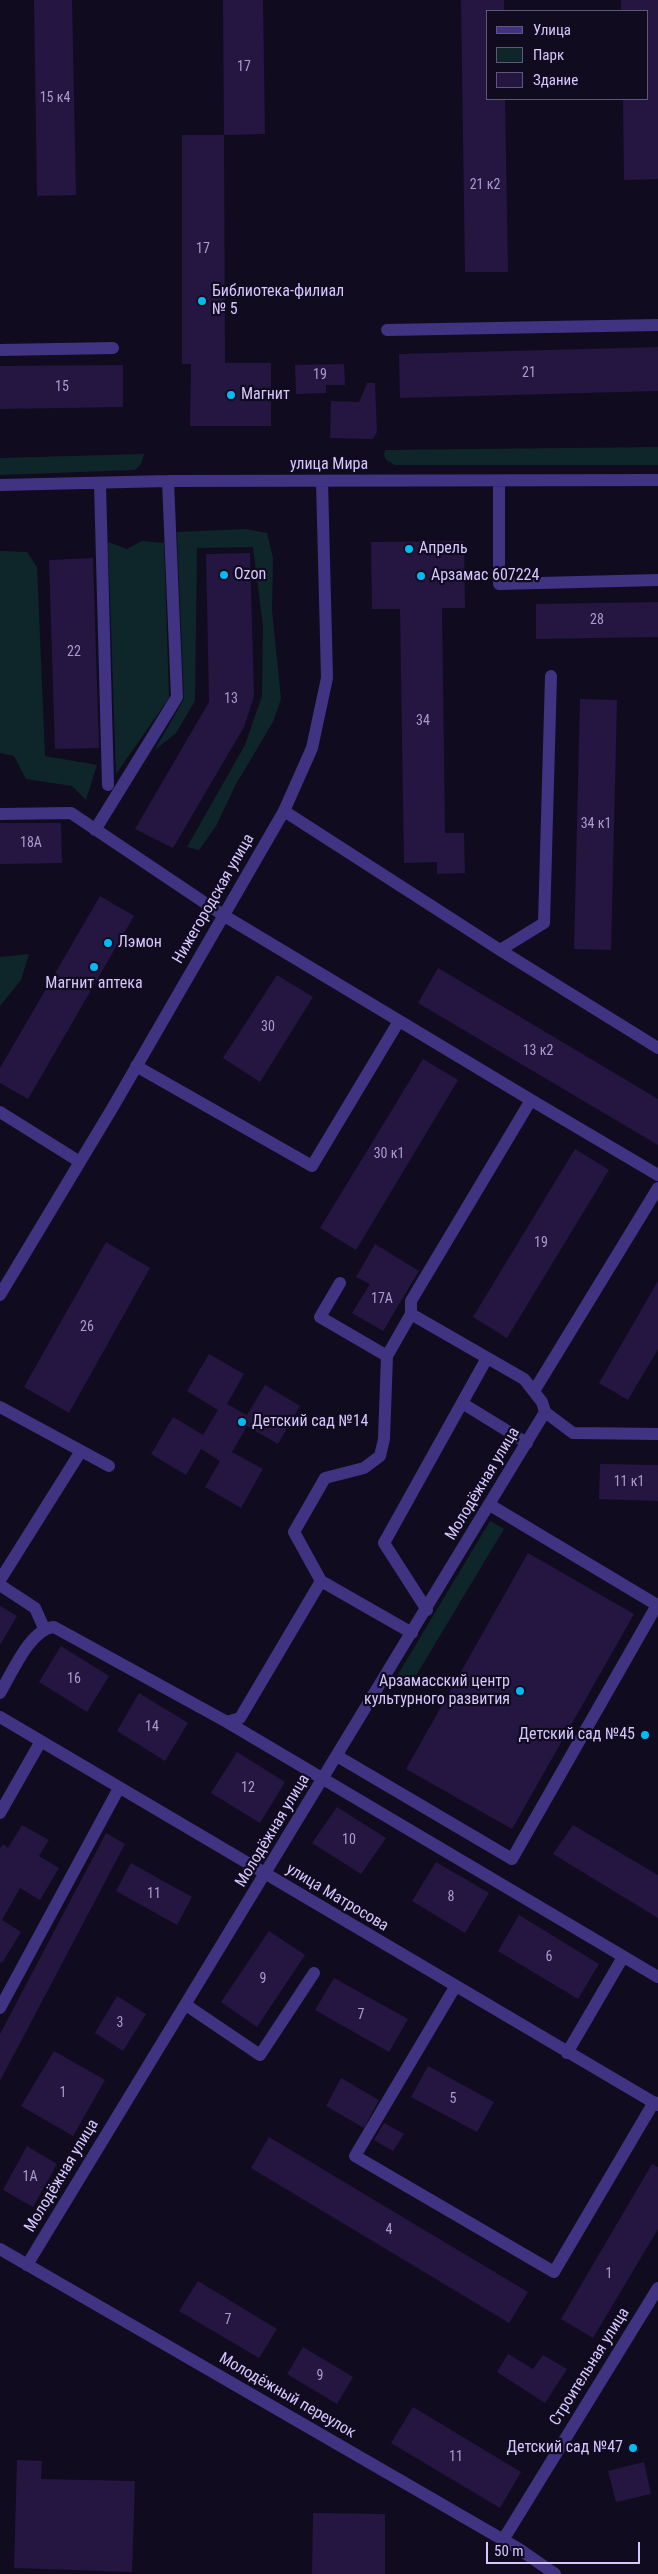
<!DOCTYPE html>
<meta charset="utf-8">
<style>
body{margin:0}
#map{position:relative;width:658px;height:2574px;overflow:hidden;background:#110b1f;font-family:"Roboto Condensed",sans-serif}
canvas{display:block}
.legend{position:absolute;left:486px;top:10px;width:162px;height:90px;box-sizing:border-box;background:#110b1f;border:1px solid #605779;margin:0;padding:6px 9px;list-style:none;font-size:15px;color:#d6c8ff}
.legend li{display:flex;align-items:center;gap:10px;height:25px}
.legend b{width:25px;border:1px solid #605779}
.scale{position:absolute;left:486px;top:2542px;width:154px;height:22px;box-sizing:border-box;border:2px solid #d6c8ff;border-top:0;padding-left:6px;font-size:15px;line-height:18px;white-space:nowrap;color:#d6c8ff;-webkit-text-stroke:4px #110b1f;paint-order:stroke}
</style>
<div id="map">
<canvas width="658" height="2574"></canvas>
<ul class="legend">
<li><b style="height:6px;background:#403381"></b>Улица</li>
<li><b style="height:14px;background:#0e2629"></b>Парк</li>
<li><b style="height:14px;background:#241641"></b>Здание</li>
</ul>
<div class="scale">50 m</div>
</div>
<script>
const c = document.querySelector('canvas').getContext('2d');
c.lineJoin = 'round';
function fillPath(path, color) {
  c.fillStyle = color;
  c.fill(path, 'evenodd');
}
function strokePath(path, color, width, dash) {
  c.strokeStyle = color;
  c.lineWidth = width;
  c.lineCap = dash ? 'butt' : 'round';
  c.setLineDash(dash || []);
  c.stroke(path);
}
function label(font, color, halo, rows, align = 'center') {
  c.font = font + ' "Roboto Condensed",sans-serif';
  c.lineWidth = 4.5;
  c.setLineDash([]);
  c.textBaseline = 'middle';
  c.strokeStyle = halo;
  c.fillStyle = color;
  for (const [text, x, y, turn = 0] of rows) {
    c.save();
    c.translate(x, y);
    c.rotate((+turn || 0) * Math.PI / 180);
    c.textAlign = isNaN(turn) ? turn : align;
    if (halo) c.strokeText(text, 0, 0);
    c.fillText(text, 0, 0);
    c.restore();
  }
}
fillPath(new Path2D(`
 M658,447V465H395L386,460L384,455L385,450Z
 M144,454L141,464L135,470L0,475V458Z
 M246,529L267,533L273,558L272,610L281,699L273,722L236,784L216,826L199,850L187,847L245,745L262,696L263,626L253,547L197,548L195,701L176,733L154,751L184,699L177,532Z
 M142,541L164,543L169,698L116,774L108,542L127,549Z
 M0,551L27,552L37,567L45,756L97,765L86,800L72,786L26,779L14,756L0,753Z
 M29,954L21,980L0,1006V957Z
 M490,1521L504,1529L411,1684L397,1676Z`), '#0e2629');
fillPath(new Path2D(`
 M34,0H72L76,195L37,196Z
 M223,0H263L265,134L224,135Z
 M461,0H504V11H487V99H505L508,272H465Z
 M621,0H658V179L624,180L623,99H647V11H621Z
 M182,135H224L225,363H271V426H190L191,364H182Z
 M658,347V391L400,398L399,354Z
 M344,364L345,385H326V393L296,394L295,365Z
 M123,365V407L0,409V366Z
 M367,383H375L377,432L373,439L330,438L331,401L359,402Z
 M464,541L465,608H442L445,833H464L465,873L437,874V862L404,863L400,609H372L371,542Z
 M250,553L254,696L244,727L173,848L135,829L209,702L206,554Z
 M93,558L99,748L55,749L49,560Z
 M658,602V637L536,639V604Z
 M580,699L617,700L611,950L574,949Z
 M0,823H61L62,863L0,864Z
 M100,896L134,916L28,1099L0,1083V1068Z
 M438,968L658,1099V1145L418,1003Z
 M277,975L313,997L260,1082L223,1058Z
 M423,1059L458,1080L356,1250L320,1228Z
 M575,1149L609,1170L507,1338L473,1317Z
 M106,1242L150,1268L69,1413L24,1387Z
 M375,1244L419,1271L383,1331L352,1313L370,1284L356,1277Z
 M658,1281V1349L628,1400L599,1383Z
 M209,1354L244,1374L227,1404L247,1415L265,1385L300,1406L278,1444L247,1426L232,1452L263,1469L241,1508L205,1487L220,1461L201,1449L186,1475L151,1454L173,1417L203,1435L218,1410L187,1391Z
 M600,1464L658,1465V1501L599,1499Z
 M528,1553L634,1614L512,1829L406,1769Z
 M0,1606L17,1616L0,1645Z
 M61,1646L109,1676L87,1712L39,1682Z
 M139,1693L188,1723L165,1761L117,1731Z
 M237,1752L285,1782L260,1823L211,1793Z
 M337,1807L386,1838L361,1874L312,1843Z
 M22,1825L49,1840L39,1856L59,1868L40,1900L20,1888L2,1920L21,1932L2,1963L0,1962V1849L3,1844L8,1848Z
 M573,1825L658,1875V1918L553,1854Z
 M106,1833L125,1844L0,2081V2034Z
 M436,1862L489,1893L465,1933L412,1901Z
 M131,1863L192,1897L177,1925L116,1891Z
 M519,1915L599,1964L578,1999L498,1951Z
 M269,1931L305,1955L257,2027L221,2002Z
 M334,1978L408,2019L389,2052L315,2010Z
 M117,1996L146,2014L123,2051L95,2033Z
 M54,2051L105,2080L73,2136L21,2106Z
 M428,2066L494,2102L477,2132L411,2097Z
 M341,2078L379,2100L364,2128L326,2106Z
 M384,2123L404,2134L393,2151L374,2140Z
 M269,2137L528,2292L509,2323L251,2168Z
 M27,2146L57,2164L33,2207L3,2190Z
 M652,2164L658,2167V2229L593,2338L561,2319Z
 M198,2281L277,2329L259,2358L179,2311Z
 M303,2347L353,2377L337,2404L287,2374Z
 M508,2354L533,2369L543,2355L567,2369L545,2403L497,2372Z
 M413,2407L521,2472L500,2508L391,2443Z
 M17,2460L42,2461L41,2479L135,2481L132,2572L14,2568Z
 M644,2462L651,2494L616,2502L608,2471Z
 M313,2513L385,2514V2574H312Z`), '#241641');
strokePath(new Path2D(`
 M387,330L658,325
 M0,350L113,348
 M499,481V584L658,580
 M100,484L108,785
 M0,485L168,481L658,480
 M284,811L500,950L658,1048
 M0,814L71,813L223,915L531,1100L411,1301V1314L524,1379L542,1402L545,1412L573,1433L658,1434
 M95,830L177,697L168,481
 M500,950L544,923L551,676
 M136,1066L312,1166L399,1021
 M531,1100L658,1175
 M0,1112L80,1162
 M340,1283L320,1317L387,1356L411,1314
 M0,1295L113,1107L284,811L312,748L327,678L322,481
 M387,1356L384,1439L380,1456L364,1468L325,1478L294,1532L321,1581L412,1633
 M534,1391L658,1188
 M462,1403L527,1443
 M0,1407L109,1466
 M0,1580L81,1451
 M0,1585L35,1608L44,1628
 M427,1610L384,1543L487,1358
 M0,1693C12,1673 30,1629 54,1627L227,1722L240,1718L321,1581
 M0,1717L658,2105
 M227,1722L658,1977
 M337,1756L512,1859L657,1605L490,1505
 M0,1813L41,1741
 M455,1987L355,2156L554,2272L654,2102
 M186,2005L260,2055L314,1973
 M0,2008L119,1788
 M567,2053L623,1957
 M0,2249L519,2549L555,2574
 M27,2265L545,1412
 M503,2540L658,2288`), '#403381', 12);
for (const [x, y, r, color] of [
 [202,301,5,"#00baf3"],
 [231,395,5,"#00baf3"],
 [409,549,5,"#00baf3"],
 [224,575,5,"#00baf3"],
 [421,576,5,"#00baf3"],
 [108,943,5,"#00baf3"],
 [94,967,5,"#00baf3"],
 [242,1422,5,"#00baf3"],
 [520,1691,5,"#00baf3"],
 [645,1735,5,"#00baf3"],
 [633,2448,5,"#00baf3"]
]) {
  const dot = new Path2D();
  dot.arc(x, y, r, 0, 2 * Math.PI);
  c.fillStyle = color;
  c.fill(dot);
  strokePath(dot, '#110b1f', 2);
}
label('14px', '#aa9cd0', null, [
 ["17",244,67],
 ["15 к4",55,98],
 ["21 к2",485,185],
 ["17",203,249],
 ["21",529,373],
 ["19",320,375],
 ["15",62,387],
 ["28",597,620],
 ["22",74,652],
 ["13",231,699],
 ["34",423,721],
 ["34 к1",596,824],
 ["18А",31,843],
 ["30",268,1027],
 ["13 к2",538,1051],
 ["30 к1",389,1154],
 ["19",541,1243],
 ["17А",382,1299],
 ["26",87,1327],
 ["11 к1",629,1482],
 ["16",74,1679],
 ["14",152,1727],
 ["12",248,1788],
 ["10",349,1840],
 ["11",154,1894],
 ["8",451,1897],
 ["6",549,1957],
 ["9",263,1979],
 ["7",361,2015],
 ["3",120,2023],
 ["1",63,2093],
 ["5",453,2099],
 ["1А",30,2177],
 ["4",389,2230],
 ["1",609,2274],
 ["7",228,2320],
 ["9",320,2376],
 ["11",456,2457]
]);
label('16px', '#d6c8ff', '#110b1f', [
 ["Библиотека-филиал",212,292],
 ["№ 5",212,310],
 ["Магнит",241,395],
 ["Апрель",419,549],
 ["Ozon",234,575],
 ["Арзамас 607224",431,576],
 ["Лэмон",118,943],
 ["Магнит аптека",94,984,"center"],
 ["Детский сад №14",252,1422],
 ["Арзамасский центр",510,1682,"right"],
 ["культурного развития",510,1700,"right"],
 ["Детский сад №45",635,1735,"right"],
 ["Детский сад №47",623,2448,"right"]
], 'left');
label('16px', '#d6c8ff', '#110b1f', [
 ["улица Мира",329,465],
 ["Нижегородская улица",214,899,-60],
 ["Молодёжная улица",483,1484,-59],
 ["Молодёжная улица",273,1831,-59],
 ["улица Матросова",337,1898,31],
 ["Молодёжная улица",62,2176,-59],
 ["Строительная улица",590,2367,-58],
 ["Молодёжный переулок",287,2396,30]
]);
</script>
